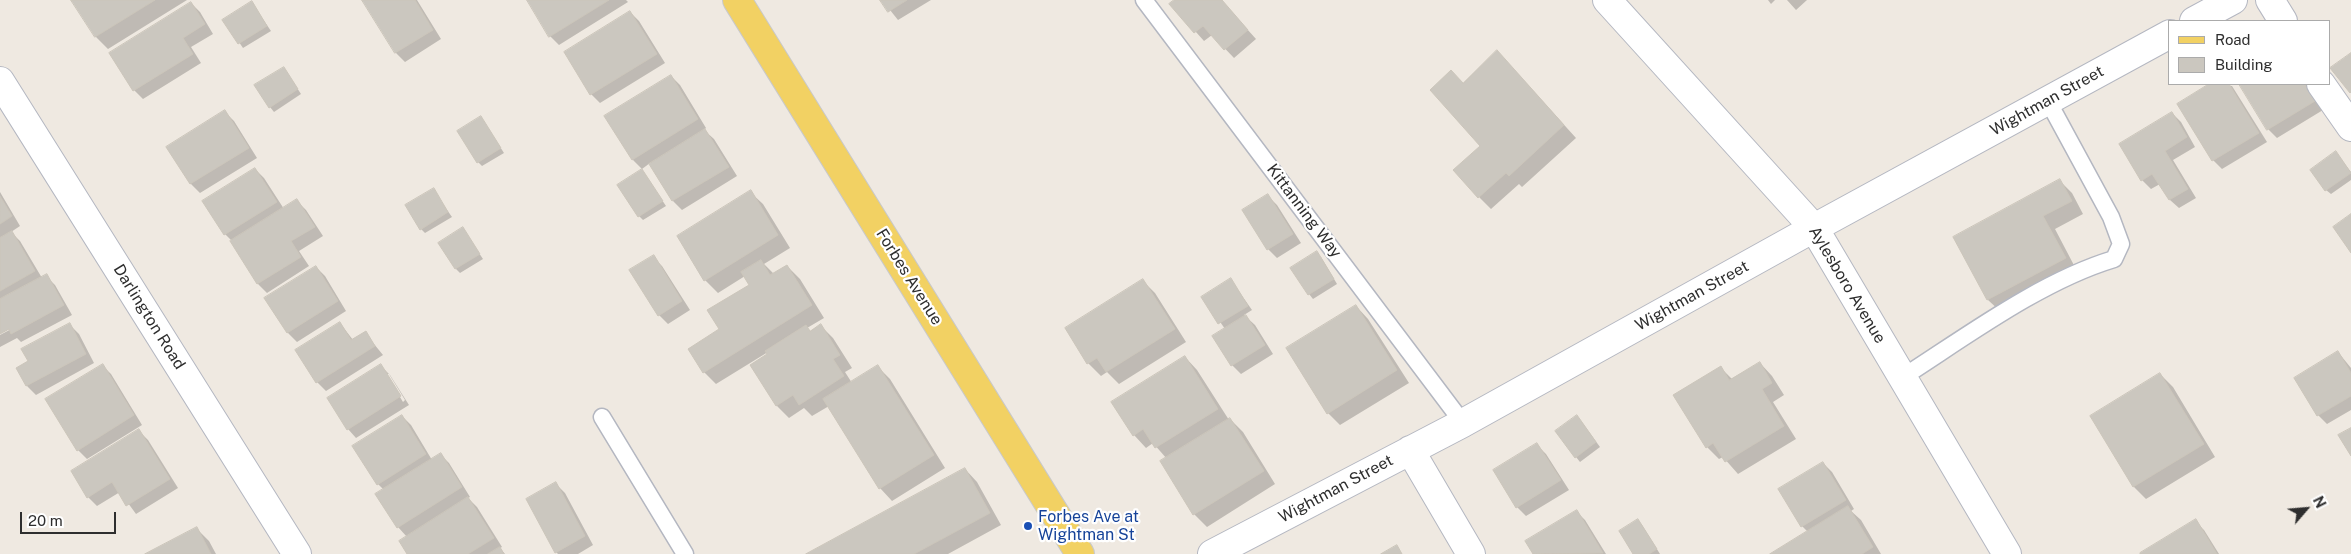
<!DOCTYPE html>
<style>
body{margin:0}
#map{position:relative;width:2351px;height:554px;overflow:hidden;background:#efe9e1;font-family:"Public Sans",sans-serif}
canvas{display:block}
.legend{position:absolute;left:2168px;top:20px;width:162px;height:65px;box-sizing:border-box;background:#fff;border:1px solid #ababab;margin:0;padding:6px 9px;list-style:none;font-size:15px;color:#2e2e2e}
.legend li{display:flex;align-items:center;gap:10px;height:25px}
.legend b{width:25px;border:1px solid #ababab}
.north{position:absolute;left:2281px;top:484px;width:50px;height:50px;-webkit-text-stroke:4px #fff;paint-order:stroke;rotate:63deg;font-size:14px;font-weight:700;line-height:20px;text-align:center;color:#2e2e2e}
.north::after{content:'';display:block;margin:auto;width:18px;height:22px;background:#2e2e2e;clip-path:polygon(50% 0,100% 100%,50% 72%,0 100%)}
.scale{position:absolute;left:20px;top:512px;width:96px;height:22px;box-sizing:border-box;border:2px solid #2e2e2e;border-top:0;padding-left:6px;font-size:15px;line-height:18px;white-space:nowrap;color:#2e2e2e;-webkit-text-stroke:4px #fff;paint-order:stroke}
</style>
<div id="map">
<canvas width="2351" height="554"></canvas>
<ul class="legend">
<li><b style="height:6px;background:#f2d163"></b>Road</li>
<li><b style="height:14px;background:#cbc7bf"></b>Building</li>
</ul>
<div class="north">N</div>
<div class="scale">20 m</div>
</div>
<script>
const c = document.querySelector('canvas').getContext('2d');
c.lineJoin = 'round';
function fillPath(path, color) {
  c.fillStyle = color;
  c.fill(path, 'evenodd');
}
function strokePath(path, color, width, dash) {
  c.strokeStyle = color;
  c.lineWidth = width;
  c.lineCap = dash ? 'butt' : 'round';
  c.setLineDash(dash || []);
  c.stroke(path);
}
function label(font, color, halo, rows, align = 'center') {
  c.font = font + ' "Public Sans",sans-serif';
  c.lineWidth = 4.5;
  c.setLineDash([]);
  c.textBaseline = 'middle';
  c.strokeStyle = halo;
  c.fillStyle = color;
  for (const [text, x, y, turn = 0] of rows) {
    c.save();
    c.translate(x, y);
    c.rotate((+turn || 0) * Math.PI / 180);
    c.textAlign = isNaN(turn) ? turn : align;
    if (halo) c.strokeText(text, 0, 0);
    c.fillText(text, 0, 0);
    c.restore();
  }
}
fillPath(new Path2D(`
 M73,0H187L108,49L96,37Z
 M363,0H417L441,39L405,62L396,53Z
 M529,0H626L628,2L559,45L550,36Z
 M882,0H931L898,20Z
 M1175,0H1221L1256,39L1234,58L1212,35L1204,41L1171,4Z
 M1768,0H1775L1771,4Z
 M1787,0H1807L1796,10Z
 M191,3L200,12L213,34L191,47L201,63L143,99L134,90L111,53Z
 M252,3L271,31L243,48L224,20Z
 M630,12L639,21L665,63L600,103L591,94Z
 M1509,64L1576,138L1522,187L1519,184L1491,209L1479,197L1482,146L1463,85Z
 M284,68L301,94L274,112L270,107Z
 M671,76L680,85L706,128L704,130L714,139L737,176L682,210L673,201L650,163L642,169L633,160L606,116Z
 M2212,84L2232,86L2267,142L2222,169L2213,160L2178,104Z
 M2241,84H2307L2323,110L2277,138L2268,129Z
 M225,112L234,121L257,158L200,193L191,184L168,147Z
 M2172,113L2181,122L2195,147L2173,160L2196,198L2179,208L2170,200L2160,184L2151,189L2142,180Z
 M481,117L504,153L482,166L478,162Z
 M2340,158L2351,172V180L2331,194L2326,190Z
 M255,169L264,178L284,209L297,201L306,210L323,236L299,251L309,266L267,293L258,284L231,240L225,234Z
 M642,170L666,206L643,220L639,216Z
 M2060,181L2072,193L2083,214L2055,229L2077,271L2001,312L1988,300L1955,237Z
 M433,190L452,217L425,233L421,229Z
 M0,192L20,226L11,232L20,241L42,278L46,276L55,285L72,315L21,342L17,338L0,347V335L15,327L0,332Z
 M750,192L763,204L790,248L764,264L774,274L787,266L800,279L824,318L807,328L811,332L821,326L833,338L852,368L845,372L852,383L878,367L890,379L945,468L892,501L880,488L829,406L812,416L804,408L789,418L777,406L751,366L769,355L768,352L716,384L704,372L721,330L751,285L745,276L718,293L705,280Z
 M1268,196L1277,205L1301,243L1277,258L1268,249L1244,210Z
 M463,229L483,259L460,273L456,269Z
 M653,257L662,266L690,310L668,324L659,315Z
 M1321,257L1337,284L1313,299L1309,294Z
 M316,267L325,276L346,311L297,342L288,333L266,298Z
 M1231,280L1252,310L1244,315L1255,325L1273,354L1241,374L1232,365L1214,336L1225,329L1203,297Z
 M1143,281L1155,293L1186,342L1119,384L1107,372L1101,376L1088,363L1066,329Z
 M1356,306L1368,319L1409,383L1340,425L1328,413Z
 M340,323L353,340L365,333L383,355L326,391L317,382Z
 M70,325L79,334L94,363L36,395L27,386L18,368L30,362Z
 M2338,352L2351,368V410L2327,424L2318,415L2295,378Z
 M1185,357L1197,370L1229,420L1230,419L1243,432L1275,484L1207,527L1194,514L1162,462L1167,459L1153,443L1146,448L1134,435Z
 M1760,363L1772,376L1784,395L1773,402L1796,439L1738,474L1723,457L1719,459L1707,447L1721,368L1732,379Z
 M102,365L111,374L142,425L87,459L78,450Z
 M381,366L390,375L409,405L356,438L348,429ZM386,374H389L405,400L403,402Z
 M2160,374L2173,387L2215,457L2146,499L2134,487L2091,416Z
 M402,416L411,425L432,460L440,454L449,463L470,497L468,498L477,507L502,547L500,548L505,554H409L407,537L398,527L384,490L378,484Z
 M1581,421L1600,447L1580,462L1556,432Z
 M139,431L148,440L178,488L136,514L120,492L97,506L88,497Z
 M1537,445L1546,454L1569,490L1526,516L1517,507Z
 M1823,463L1832,472L1854,509L1851,511L1861,520L1881,554H1772L1808,532L1802,526Z
 M965,469L977,482L1001,525L948,554H809Z
 M556,484L565,493L593,545L578,554H558L556,552Z
 M1576,511L1585,520L1606,554H1534L1527,541Z
 M1638,520L1642,525L1660,554H1635Z
 M2195,521L2204,530L2219,554H2142Z
 M197,529L209,541L216,554H148Z`), '#0003');
const building = new Path2D(`
 M71,0H155L95,37Z
 M362,0H415L433,30L395,53Z
 M527,0H609L549,37Z
 M880,0H907L888,12Z
 M1174,0H1222L1248,30L1224,50L1203,26L1194,33L1169,4Z
 M252,1L267,26L238,44L222,20Z
 M191,2L205,24L183,38L193,54L133,91L109,53Z
 M630,11L657,54L590,95L564,52Z
 M1497,50L1564,125L1509,176L1506,173L1478,198L1453,170L1480,146L1430,90L1451,70L1463,83Z
 M2351,53V92L2350,93L2330,68Z
 M284,67L298,89L269,108L254,85Z
 M671,75L698,119L632,160L604,116Z
 M2209,84H2229L2259,133L2212,161L2177,104Z
 M2239,84H2305L2315,101L2267,130Z
 M225,110L249,148L190,184L166,147Z
 M2172,112L2187,137L2165,151L2188,189L2169,200L2152,174L2141,181L2119,144Z
 M481,116L501,148L477,163L457,131Z
 M705,129L729,167L672,201L649,164Z
 M2336,151L2351,173L2325,191L2310,170Z
 M255,168L277,202L224,235L202,201Z
 M642,169L663,201L638,217L617,185Z
 M2060,179L2072,201L2043,216L2066,258L1987,300L1953,237Z
 M434,188L448,212L420,230L405,205Z
 M751,190L778,235L704,281L677,236Z
 M1268,194L1293,234L1267,250L1242,210Z
 M0,196L12,216L0,224Z
 M297,199L315,227L291,241L301,257L257,284L230,241Z
 M2351,214V253L2333,227Z
 M463,227L480,254L455,269L438,243Z
 M12,231L35,271L0,291V238Z
 M1317,251L1334,279L1308,295L1290,268Z
 M654,255L682,301L658,316L629,270Z
 M761,260L770,275L787,265L812,305L703,373L688,349L719,329L707,310L749,285L741,272Z
 M316,266L338,301L287,333L264,298Z
 M47,274L64,305L11,334L9,329L0,334V299Z
 M1231,278L1248,306L1218,324L1201,297Z
 M1143,279L1175,329L1106,372L1097,358L1087,364L1065,328Z
 M1356,305L1397,370L1327,414L1286,348Z
 M1246,315L1265,345L1231,366L1212,336Z
 M340,322L351,340L366,331L375,346L316,383L295,350Z
 M70,323L86,354L26,386L16,368L28,361L21,349Z
 M821,324L840,355L833,359L844,376L799,405L793,395L776,406L750,365L767,354L765,351L806,325L810,331Z
 M2338,351L2351,373V396L2317,416L2294,378Z
 M1185,356L1218,409L1155,448L1143,429L1133,436L1111,402Z
 M1760,362L1772,383L1762,389L1784,426L1725,462L1713,443L1706,448L1673,395L1721,366L1729,380Z
 M103,364L134,415L77,451L45,399Z
 M381,364L401,396L347,430L327,398Z
 M878,365L934,455L879,489L823,399Z
 M2160,373L2204,444L2133,487L2090,416Z
 M402,415L426,454L377,485L352,446Z
 M1577,415L1596,442L1575,458L1555,431Z
 M1230,418L1264,471L1193,515L1160,461Z
 M2351,428V456L2338,435Z
 M139,429L170,479L126,506L112,482L87,498L71,471Z
 M1537,443L1561,480L1516,508L1493,470Z
 M441,453L462,487L397,528L375,494Z
 M1823,462L1846,500L1801,527L1778,489Z
 M965,468L990,513L914,554H806Z
 M556,482L585,536L555,553L526,499Z
 M468,497L494,538L468,554H407L399,541Z
 M1848,506L1873,547L1862,554H1770Z
 M1577,510L1603,553L1533,554L1525,541Z
 M1638,519L1657,549L1649,554H1633L1619,531Z
 M2196,519L2217,554H2140V553Z
 M197,527L211,554H145Z
 M1397,545L1402,554H1381Z
 M500,547L504,554H488Z`);
fillPath(building, '#cbc7bf');
strokePath(building, '#cbc5ba', 1);
const service = new Path2D(`
 M1144,0L1463,423
 M1903,377C1967,336 2041,281 2114,259L2121,244L2111,217L2048,101
 M602,417L685,554`);
const minor = new Path2D(`
 M1607,0L1814,228L2007,554
 M2270,0L2283,21
 M2194,21L2233,0
 M0,81L297,554
 M2321,84L2351,127
 M1410,450L1471,554
 M1212,554L1463,423L1814,228L2170,34`);
const primary = new Path2D(`
 M737,0L1080,554`);
strokePath(service, '#b4b7c1', 19);
strokePath(minor, '#b4b7c1', 30);
strokePath(primary, '#c9c9c9', 30);
strokePath(service, '#fff', 16);
strokePath(minor, '#fff', 28);
strokePath(primary, '#f2d163', 28);
for (const [x, y, r, color] of [
 [1028,526,5,"#1a4fb4"]
]) {
  const dot = new Path2D();
  dot.arc(x, y, r, 0, 2 * Math.PI);
  c.fillStyle = color;
  c.fill(dot);
  strokePath(dot, '#fff', 2);
}
label('16px', '#2e2e2e', '#fff', [
 ["Wightman Street",2047,101,-29],
 ["Kittanning Way",1304,211,53],
 ["Forbes Avenue",909,277,58],
 ["Aylesboro Avenue",1847,285,59],
 ["Wightman Street",1692,296,-29],
 ["Darlington Road",149,317,58],
 ["Wightman Street",1336,489,-28]
]);
label('16px', '#164399', '#fff', [
 ["Forbes Ave at",1038,517],
 ["Wightman St",1038,535]
], 'left');
</script>
